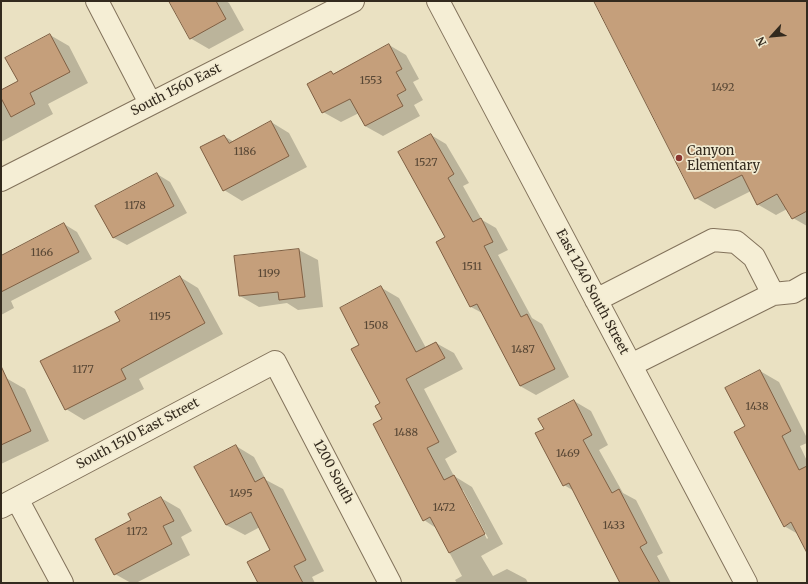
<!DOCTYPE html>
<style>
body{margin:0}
#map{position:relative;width:808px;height:584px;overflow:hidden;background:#eae1c2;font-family:Merriweather,serif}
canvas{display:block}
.frame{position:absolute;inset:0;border:2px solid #332a1e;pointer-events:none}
.north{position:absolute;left:752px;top:16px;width:40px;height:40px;-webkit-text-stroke:3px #f2ebd1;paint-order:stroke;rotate:243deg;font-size:11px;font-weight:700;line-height:16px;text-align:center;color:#332a1e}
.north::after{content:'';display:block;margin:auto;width:14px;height:18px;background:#332a1e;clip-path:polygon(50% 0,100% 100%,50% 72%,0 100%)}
</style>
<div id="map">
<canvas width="808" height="584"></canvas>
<div class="frame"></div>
<div class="north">N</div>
</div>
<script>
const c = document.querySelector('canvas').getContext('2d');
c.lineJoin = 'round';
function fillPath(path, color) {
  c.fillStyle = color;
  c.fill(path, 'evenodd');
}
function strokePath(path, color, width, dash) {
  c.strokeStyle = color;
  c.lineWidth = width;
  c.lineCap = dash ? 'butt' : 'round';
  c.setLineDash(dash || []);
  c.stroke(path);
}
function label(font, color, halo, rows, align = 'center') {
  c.font = font + ' Merriweather,serif';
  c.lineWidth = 3.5;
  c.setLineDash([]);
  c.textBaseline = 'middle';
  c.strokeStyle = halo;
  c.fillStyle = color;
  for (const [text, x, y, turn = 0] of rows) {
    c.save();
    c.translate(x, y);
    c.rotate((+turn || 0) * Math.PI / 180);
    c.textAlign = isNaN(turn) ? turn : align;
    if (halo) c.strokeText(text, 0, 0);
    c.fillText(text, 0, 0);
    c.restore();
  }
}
fillPath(new Path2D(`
 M170,1H226L229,3L244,30L209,49L190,38Z
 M595,1H807V226L793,218L787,209L776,215L757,204L751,191L715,209L696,198Z
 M50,35L69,46L88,83L48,104L53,114L1,142V91L19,82Z
 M389,45L406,55L419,79L413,82L423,100L414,105L420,116L383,136L365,126L359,113L341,122L323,112L331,72L334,74Z
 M271,122L289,133L307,167L242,201L224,190V136L234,142Z
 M431,135L446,144L469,183L463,186L482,220L496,228L508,250L498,255L532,318L542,324L569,377L536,395L520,386L484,314L471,307L437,242L447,237Z
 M157,174L170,182L187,213L127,245L114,238L97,206Z
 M64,224L77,232L92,259L11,301L14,308L1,315V273Z
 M299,250L318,260L323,307L298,310L287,303L259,307L240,296Z
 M180,277L198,288L223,334L139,379L144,389L84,420L66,409L121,321Z
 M380,287L399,298L426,348L436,343L454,353L463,369L424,389L457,452L445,459L454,476L472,487L503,544L481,556L493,576L507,569L526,579L528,583H457L455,580L462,576L436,528L424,520L383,420L381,404L361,345ZM461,490H463L488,538L487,539Z
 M760,371L779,382L807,438V443L800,446L807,461V551L798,534L784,526L746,427Z
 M6,378L25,389L49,441L1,464V380Z
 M574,401L591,411L608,445L599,450L623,493L636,500L663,553L657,556L671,583H621L574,491L564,485L545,429Z
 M236,446L254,457L266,480L283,489L324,571L312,577L315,583H259L272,550L260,527L245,535L226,525Z
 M161,498L180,509L192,531L181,537L190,555L136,583H131L115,574L133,520Z`), '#0003');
const building = new Path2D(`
 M169,1H216L226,19L190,39Z
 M594,1H807V211L792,219L777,194L757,205L742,175L695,199Z
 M50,34L70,72L30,93L35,104L11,117L1,98V90L18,81L5,58Z
 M389,44L402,69L396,72L406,90L397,95L403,106L365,126L350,99L322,113L307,84L331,71L333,74Z
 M271,121L289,156L223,191L200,147L224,135L229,143Z
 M431,134L454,174L448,178L473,222L481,218L493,242L484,246L521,317L527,314L555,369L520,386L477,304L470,307L436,242L445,237L398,152Z
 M157,173L174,206L113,238L95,206Z
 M64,223L79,252L1,292V256Z
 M299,249L305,297L279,300L278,292L239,296L234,256Z
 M180,276L205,323L121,369L126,379L65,410L40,361L120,321L115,312Z
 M381,286L416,352L436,342L445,358L406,379L439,442L427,448L444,480L454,475L485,534L449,553L430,517L423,521L373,424L382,419L375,406L380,403L351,349L359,345L340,308Z
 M1,366L31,431L1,445Z
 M760,370L791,431L782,436L799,470L807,466V553L791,522L784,527L734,432L745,426L725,388Z
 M574,400L592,435L583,440L612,493L619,489L647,543L640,547L660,583H620L569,483L563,486L535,433L544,429L538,419Z
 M236,445L255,482L264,477L306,560L294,566L303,583H258L247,562L270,550L251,512L226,525L194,467Z
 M161,497L174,521L163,526L172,544L114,575L95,539L131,520L128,514Z`);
fillPath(building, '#c59f7b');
strokePath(building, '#7f5f43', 1);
const minor = new Path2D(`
 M97,1L150,103
 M438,1L746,583
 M1,180L353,1
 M773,294L793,292L807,284
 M596,300L713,240L736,242L754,257L773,294L631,365
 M17,499L62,583
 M1,507L275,362L390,583`);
strokePath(minor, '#82725b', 24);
strokePath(minor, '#f5eed5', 22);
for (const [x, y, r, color] of [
 [679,158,4,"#8b3630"]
]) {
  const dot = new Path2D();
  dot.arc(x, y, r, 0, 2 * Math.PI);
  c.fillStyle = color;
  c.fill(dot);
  strokePath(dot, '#f2ebd1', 1.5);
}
label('11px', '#584735', null, [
 ["1553",371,81],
 ["1492",723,88],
 ["1186",245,152],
 ["1527",426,163],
 ["1178",135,206],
 ["1166",42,253],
 ["1511",472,267],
 ["1199",269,274],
 ["1195",160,317],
 ["1508",376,326],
 ["1487",523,350],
 ["1177",83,370],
 ["1438",757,407],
 ["1488",406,433],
 ["1469",568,454],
 ["1495",241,494],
 ["1472",444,508],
 ["1433",614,526],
 ["1172",137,532]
]);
label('13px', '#332a1e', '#f2ebd1', [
 ["South 1560 East",176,90,-27],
 ["East 1240 South Street",592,292,62],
 ["South 1510 East Street",138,434,-28],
 ["1200 South",333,472,62]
]);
label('13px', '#332a1e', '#f2ebd1', [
 ["Canyon",687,151],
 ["Elementary",687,166]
], 'left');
</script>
